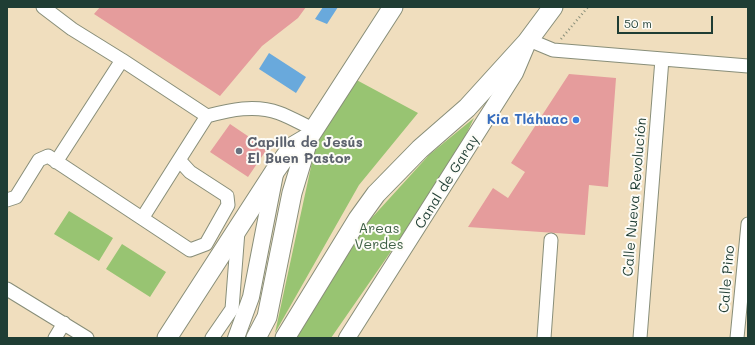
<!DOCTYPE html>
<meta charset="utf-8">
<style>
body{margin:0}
#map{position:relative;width:755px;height:345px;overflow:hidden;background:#f0debe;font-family:Mali,sans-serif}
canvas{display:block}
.frame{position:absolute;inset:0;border:8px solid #1f3d34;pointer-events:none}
.scale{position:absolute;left:617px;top:16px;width:96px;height:18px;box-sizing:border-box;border:2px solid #1f3d34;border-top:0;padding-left:5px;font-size:12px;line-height:14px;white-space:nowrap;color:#1f3d34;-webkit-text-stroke:3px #fdfcf7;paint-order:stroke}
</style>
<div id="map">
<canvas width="755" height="345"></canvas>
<div class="frame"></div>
<div class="scale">50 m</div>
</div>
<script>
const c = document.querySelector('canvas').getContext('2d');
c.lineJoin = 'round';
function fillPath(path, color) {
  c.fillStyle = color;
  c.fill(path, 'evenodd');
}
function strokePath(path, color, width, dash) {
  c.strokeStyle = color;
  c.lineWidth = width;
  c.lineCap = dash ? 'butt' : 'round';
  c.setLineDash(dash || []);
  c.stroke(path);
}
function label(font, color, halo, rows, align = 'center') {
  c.font = font + ' Mali,sans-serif';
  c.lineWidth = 4;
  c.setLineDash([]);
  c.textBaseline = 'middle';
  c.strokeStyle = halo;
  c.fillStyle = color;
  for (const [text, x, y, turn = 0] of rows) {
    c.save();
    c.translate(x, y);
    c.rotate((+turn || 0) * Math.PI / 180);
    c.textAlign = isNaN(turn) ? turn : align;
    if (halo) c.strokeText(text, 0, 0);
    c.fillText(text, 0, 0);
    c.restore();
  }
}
fillPath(new Path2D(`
 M351,77L418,113L359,185L275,333L317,139Z
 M474,118L460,147L412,221L331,338H293L368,222L429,155Z
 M69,211L113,238L99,261L54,234Z
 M122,244L166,272L150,297L106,269Z`), '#98c472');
fillPath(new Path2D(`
 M323,7H338L327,24L315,19Z
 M269,53L306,77L296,93L259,69Z`), '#69a9dc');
fillPath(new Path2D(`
 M100,7H306L298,18L262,46L220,96L94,14Z
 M569,74L616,78L608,187L589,185L585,235L468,227L493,188L508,198L525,172L511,163Z
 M230,124L267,149L248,177L210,152Z`), '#e59c9c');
const minor = new Path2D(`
 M43,7L72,29L122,60L207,116C230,110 255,104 279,113C290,117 302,124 313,129
 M529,40L553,50L748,66
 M56,162L122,60
 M7,200L16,197L39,160L48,156L190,250L206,244L228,205L227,196L190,172L179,160L207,116
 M143,217L179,160
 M7,289L87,338
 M55,338L64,323
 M212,338L232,309L238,231
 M544,338L551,240
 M640,338L662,59
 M737,338L748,224`);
const major = new Path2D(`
 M236,338L251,297L275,174
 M347,338L515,73L526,47`);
const highway = new Path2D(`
 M167,338L275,171L292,147L309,137
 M256,338L267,317L292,193L309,137L393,7
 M285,338L358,219L376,194L420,149L467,108L527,42L553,7`);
strokePath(minor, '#888e79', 15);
strokePath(major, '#888e79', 18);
strokePath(highway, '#888e79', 21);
strokePath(new Path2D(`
 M561,39L588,7`), '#888e79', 2.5, [1, 3]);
strokePath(minor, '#fff', 13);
strokePath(major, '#fff', 16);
strokePath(highway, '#fff', 19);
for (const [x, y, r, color] of [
 [576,120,4,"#3f7fe0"],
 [239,151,4,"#6b7280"]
]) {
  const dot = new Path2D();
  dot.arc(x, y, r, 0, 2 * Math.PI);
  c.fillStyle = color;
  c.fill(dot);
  strokePath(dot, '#fdfcf7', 1.5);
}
label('bold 14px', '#366cbe', '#fdfcf7', [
 ["Kia Tláhuac",568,120]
], 'right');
label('bold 14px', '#5b616d', '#fdfcf7', [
 ["Capilla de Jesús",247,143],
 ["El Buen Pastor",247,159]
], 'left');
label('14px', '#1f3d34', '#fdfcf7', [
 ["Canal de Garay",447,182,-58],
 ["Calle Nueva Revolución",635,197,-85],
 ["Calle Pino",727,279,-85]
]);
label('14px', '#3d5f44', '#fdfcf7', [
 ["Areas",379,229],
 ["Verdes",379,245]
]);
</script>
